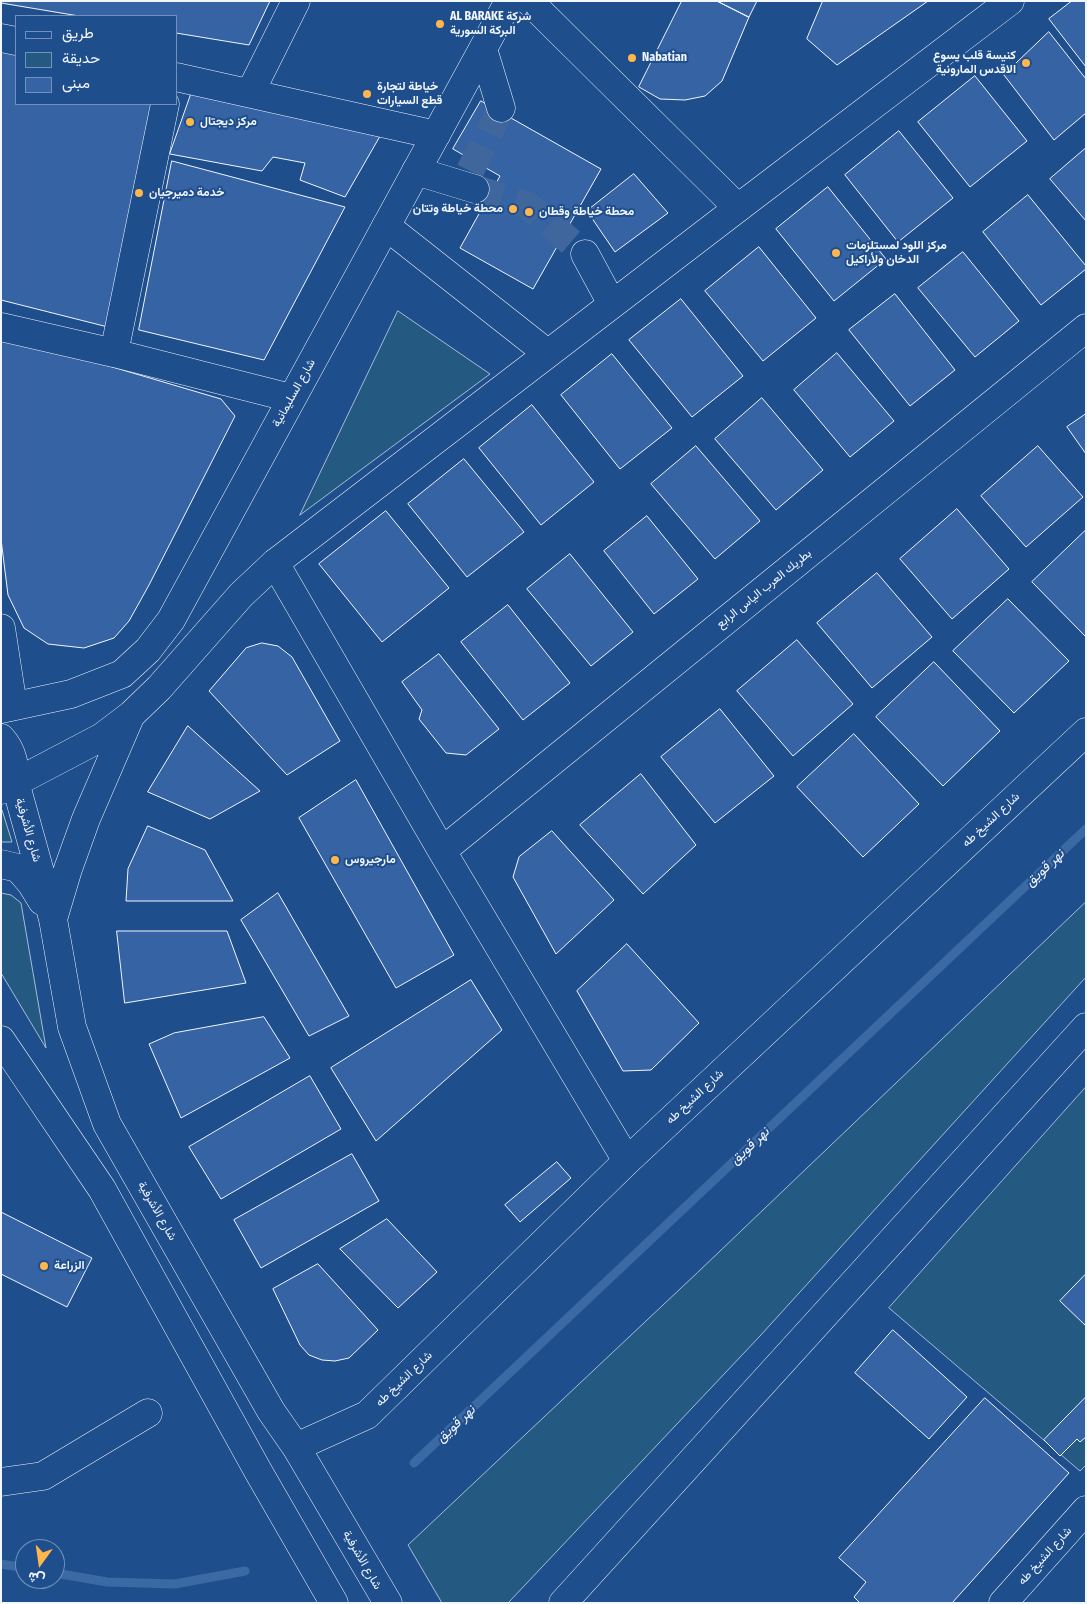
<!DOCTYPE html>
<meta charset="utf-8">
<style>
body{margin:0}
#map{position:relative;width:1087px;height:1604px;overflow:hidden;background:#1f4e8c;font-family:"Fira Sans Condensed",Vazirmatn,sans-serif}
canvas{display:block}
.frame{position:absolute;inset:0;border:2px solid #f2f6ff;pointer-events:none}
.legend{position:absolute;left:15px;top:15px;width:162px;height:90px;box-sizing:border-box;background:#1f4e8c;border:1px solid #7391ba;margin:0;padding:6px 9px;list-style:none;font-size:15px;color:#f2f6ff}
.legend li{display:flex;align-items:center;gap:10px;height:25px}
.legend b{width:25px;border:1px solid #7391ba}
.north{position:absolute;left:15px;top:1539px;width:50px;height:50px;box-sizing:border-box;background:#1f4e8c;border:1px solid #7391ba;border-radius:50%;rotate:194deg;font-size:14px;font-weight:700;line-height:20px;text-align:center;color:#f2f6ff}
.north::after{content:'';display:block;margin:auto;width:18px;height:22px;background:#ffb74d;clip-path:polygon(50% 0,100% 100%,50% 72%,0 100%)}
</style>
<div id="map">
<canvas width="1087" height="1604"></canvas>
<div class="frame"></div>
<ul class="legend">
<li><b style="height:6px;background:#1f4e8c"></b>طريق</li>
<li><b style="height:14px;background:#245a82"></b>حديقة</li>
<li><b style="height:14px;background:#3563a3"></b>مبنى</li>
</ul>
<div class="north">ش</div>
</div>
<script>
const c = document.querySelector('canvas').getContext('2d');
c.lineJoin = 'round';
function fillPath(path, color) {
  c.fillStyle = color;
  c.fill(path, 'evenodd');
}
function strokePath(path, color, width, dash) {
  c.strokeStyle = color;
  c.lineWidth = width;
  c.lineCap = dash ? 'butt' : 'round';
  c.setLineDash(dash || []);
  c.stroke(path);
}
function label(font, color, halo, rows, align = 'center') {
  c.font = font + ' "Fira Sans Condensed",Vazirmatn,sans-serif';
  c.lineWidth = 4;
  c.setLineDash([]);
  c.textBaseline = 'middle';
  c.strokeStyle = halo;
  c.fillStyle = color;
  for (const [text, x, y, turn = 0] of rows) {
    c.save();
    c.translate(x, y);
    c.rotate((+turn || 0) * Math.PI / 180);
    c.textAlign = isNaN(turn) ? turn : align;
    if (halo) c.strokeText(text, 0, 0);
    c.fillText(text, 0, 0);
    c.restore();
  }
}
const green = new Path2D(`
 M398,311L490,374L300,515Z
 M1,810H2L12,842H1Z
 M1,893L11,895L21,903L46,1048L1,973Z
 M1086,902V977L760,1336L508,1603H442L408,1545L697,1273Z
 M1086,1087V1465L1080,1471L889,1308Z`);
fillPath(green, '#245a82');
strokePath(green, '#a8bbd7', 1);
strokePath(new Path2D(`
 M414,1463L1086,829
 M1,1564L25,1568
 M55,1573L107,1582L175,1584L245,1571`), '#3b69a3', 9);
const building = new Path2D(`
 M1,1H270L249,45L176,33V16H79L1,3Z
 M682,1H717L749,17L722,81L705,96L685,100L660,99L639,87Z
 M717,1H757L749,17Z
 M823,1H928L837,65L807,39Z
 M1072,1H1086V67L1049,19Z
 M1049,32L1086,79V113L1054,140L1004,75Z
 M1,46L16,49V104H164L108,327L1,300Z
 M975,76L1027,141L970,187L918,122Z
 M195,83L387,124L345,197L300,180L305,163L273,157L262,171L170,154Z
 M481,101L601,169L533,289L460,248L500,176L453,149Z
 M899,131L953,198L898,242L845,175Z
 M1086,148V221L1050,179Z
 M172,161L345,207L264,360L139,330Z
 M634,174L668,213L615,252L587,211Z
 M828,187L886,259L834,301L776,229Z
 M1028,195L1086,266V269L1041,305L983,232Z
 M759,247L816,318L763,361L705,291Z
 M963,252L1019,321L975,357L918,288Z
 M895,294L955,370L910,406L849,330Z
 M681,299L743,376L692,417L629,340Z
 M1,339L65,353L221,399L235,416L149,585L129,621L114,638L84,648L48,644L24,628L8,595L1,539Z
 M837,353L894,421L850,457L794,390Z
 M612,354L672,428L620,469L561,395Z
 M762,398L823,470L776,510L715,439Z
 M532,405L594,482L541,525L479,448Z
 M1086,414V454L1067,427Z
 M696,446L760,521L715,559L651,484Z
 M1038,446L1083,497L1026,547L981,496Z
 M464,459L524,532L467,577L408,504Z
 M957,509L1009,569L952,619L900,559Z
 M386,511L449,588L382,642L319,564Z
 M647,516L698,579L654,614L604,551Z
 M1086,530V637L1032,582Z
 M570,554L633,632L591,666L527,589Z
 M877,573L932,637L872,688L817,623Z
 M1008,599L1069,661L1014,713L953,651Z
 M508,605L570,683L523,720L461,642Z
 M797,640L853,704L793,756L737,691Z
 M262,643L278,646L292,657L340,741L287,775L209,691L246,648Z
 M439,654L499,729L466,755L446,753L419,719L422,710L402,682Z
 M934,662L1000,731L943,786L876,717Z
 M720,709L774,776L715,823L661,757Z
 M188,726L260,791L210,819L148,792Z
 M854,734L919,804L863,857L797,787Z
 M641,774L696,845L643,894L580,825Z
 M356,780L454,955L396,988L299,818Z
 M148,826L205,850L233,901H126L128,869Z
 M552,831L614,900L556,954L513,877L519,857Z
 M278,893L349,1016L309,1036L241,920Z
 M117,931H227L246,983L125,1003Z
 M627,944L699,1023L651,1070L623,1071L577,991Z
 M471,980L502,1030L376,1141L331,1068Z
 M264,1017L290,1058L181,1118L149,1044L174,1033Z
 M310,1076L341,1129L221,1199L189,1147Z
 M352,1154L379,1201L261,1268L234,1220Z
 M557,1162L571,1178L520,1222L505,1205Z
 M1,1212L92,1258L67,1307L1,1274Z
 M387,1219L437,1272L398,1308L340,1249Z
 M318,1264L378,1330L349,1358L335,1361L322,1360L309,1355L300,1345L273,1289Z
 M1086,1274V1326L1060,1301Z
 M893,1330L967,1397L929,1439L855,1373Z
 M1086,1397V1437L1080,1442L1077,1439L1060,1456L1044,1440Z
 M985,1398L1069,1473L952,1603H860L854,1597L866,1582L839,1558Z`);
fillPath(building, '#3563a3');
strokePath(building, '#f2f6ff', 1);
strokePath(new Path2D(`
 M470,171L501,108
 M475,189L527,205L585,254`), '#3f679d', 28, [28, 14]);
const minor = new Path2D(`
 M529,1L738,208
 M1,38L16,41
 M483,49L501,108
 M176,77L436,135
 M250,93L296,1
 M416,171L475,189
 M386,226L547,353
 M585,254L612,304
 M1,327L114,353L291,398
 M114,353L165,104
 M275,563L442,851L627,1161
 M1,628L13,706
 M442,851L1086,328
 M1,1482L43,1476L148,1413
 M1003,1603L1086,1510`);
const major = new Path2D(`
 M1,709L71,694L122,674L148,650L171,620L509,1
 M1,738C13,751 15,766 15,782L53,919L72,1027L107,1124L271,1411L296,1447L388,1603
 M1,790L102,737L131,715L159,688L241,595L275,563L738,208L1010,1
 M1,864L18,868L31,883L42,901
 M53,919L68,869L86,819L130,717
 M1,1040L102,1189L258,1471L334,1603
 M296,1447L367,1415L627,1161L1086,732
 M563,1603L1086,1027`);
strokePath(minor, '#f2f6ff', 29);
strokePath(major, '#f2f6ff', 29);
strokePath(minor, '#1f4e8c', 28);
strokePath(major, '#1f4e8c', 28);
strokePath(new Path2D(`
 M1,1603H3`), '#f2f6ff', 1, [6, 2.5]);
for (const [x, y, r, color] of [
 [440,24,5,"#ffb74d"],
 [632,58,5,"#ffb74d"],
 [1026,63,5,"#ffb74d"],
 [367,94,5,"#ffb74d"],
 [190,122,5,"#ffb74d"],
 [139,193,5,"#ffb74d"],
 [513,209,5,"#ffb74d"],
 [529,212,5,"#ffb74d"],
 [836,253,5,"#ffb74d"],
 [335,860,5,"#ffb74d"],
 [44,1266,5,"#ffb74d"]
]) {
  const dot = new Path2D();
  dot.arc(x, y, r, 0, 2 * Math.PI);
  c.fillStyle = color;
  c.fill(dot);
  strokePath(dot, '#1f4e8c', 2);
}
label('bold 12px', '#f2f6ff', '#1f4e8c', [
 ["AL BARAKE شركة",450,17],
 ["البركة السورية",450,31],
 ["كنيسة قلب يسوع",1016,56,"right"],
 ["الاقدس المارونية",1016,70,"right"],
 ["Nabatian",642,58],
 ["خياطة لتجارة",377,87],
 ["قطع السيارات",377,101],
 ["مركز ديجتال",200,122],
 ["خدمة دميرجيان",149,193],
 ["محطة خياطة وتتان",503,209,"right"],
 ["محطة خياطة وقطان",539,212],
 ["مركز اللود لمستلزمات",846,246],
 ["الدخان ولأراكيل",846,260],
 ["مارجيروس",345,860],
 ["الزراعة",54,1266]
], 'left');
label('12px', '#f2f6ff', '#1f4e8c', [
 ["شارع السليمانية",294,393,-61],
 ["بطريك العرب الياس الرابع",764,589,-39],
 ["شارع الشيخ طه",991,820,-43],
 ["شارع الأشرفية",28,830,74],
 ["شارع الشيخ طه",695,1097,-43],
 ["شارع الأشرفية",157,1211,60],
 ["شارع الشيخ طه",404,1379,-44],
 ["شارع الشيخ طه",1045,1556,-48],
 ["شارع الأشرفية",362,1560,60]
]);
label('italic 14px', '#f2f6ff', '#1f4e8c', [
 ["نهر قويق",1045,868,-43],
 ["نهر قويق",750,1146,-43],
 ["نهر قويق",456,1424,-43]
]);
</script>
